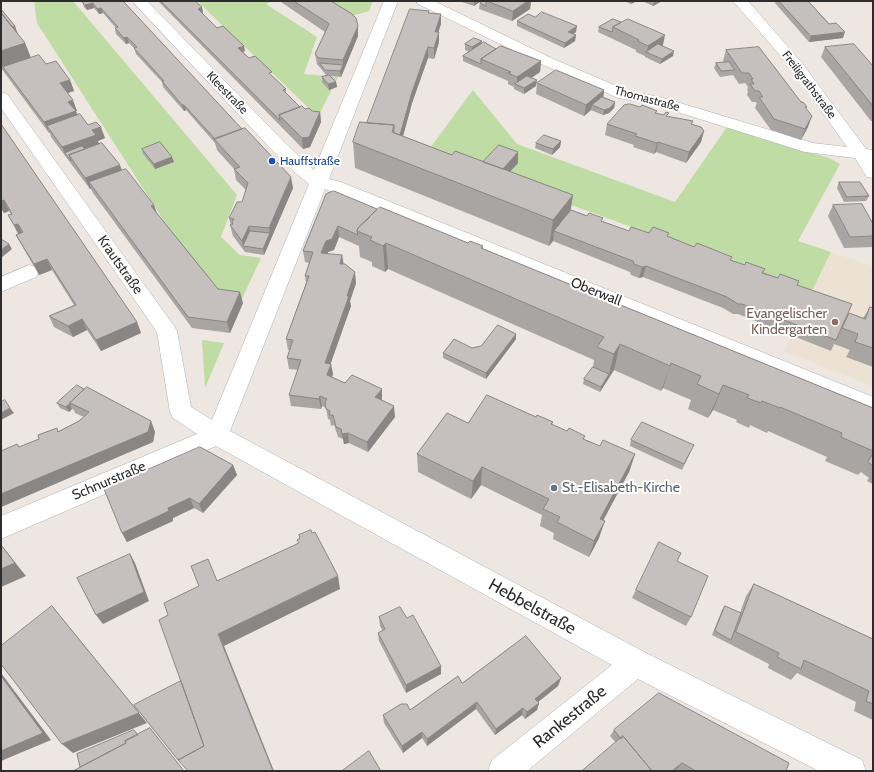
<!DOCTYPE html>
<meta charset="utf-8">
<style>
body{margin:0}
#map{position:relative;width:874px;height:772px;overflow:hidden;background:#ede6e1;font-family:Cabin,sans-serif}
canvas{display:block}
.frame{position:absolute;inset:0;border:2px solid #2d2d2d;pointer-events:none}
</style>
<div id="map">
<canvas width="874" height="772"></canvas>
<div class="frame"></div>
</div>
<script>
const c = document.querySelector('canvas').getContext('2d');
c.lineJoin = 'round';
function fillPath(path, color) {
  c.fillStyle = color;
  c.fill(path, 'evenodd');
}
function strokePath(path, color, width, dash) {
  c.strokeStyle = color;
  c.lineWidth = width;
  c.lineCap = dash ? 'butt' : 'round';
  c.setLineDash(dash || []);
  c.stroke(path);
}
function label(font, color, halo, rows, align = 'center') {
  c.font = font + ' Cabin,sans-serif';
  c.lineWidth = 4;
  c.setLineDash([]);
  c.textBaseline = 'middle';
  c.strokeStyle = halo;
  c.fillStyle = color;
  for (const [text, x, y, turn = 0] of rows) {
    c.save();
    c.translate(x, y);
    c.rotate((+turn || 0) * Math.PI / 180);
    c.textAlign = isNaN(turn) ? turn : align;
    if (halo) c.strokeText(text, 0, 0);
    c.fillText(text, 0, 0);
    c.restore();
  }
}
fillPath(new Path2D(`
 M831,252L873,266V386L784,351Z`), '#ece1d3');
fillPath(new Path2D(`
 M34,1H73L237,195L221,237L240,255L261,258L240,303L222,296L164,221L37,23Z
 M197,1H272L266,4L317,37L304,74L338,77L318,117Z
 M326,1H373L369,11L351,16Z
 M473,90L517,144L675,202L727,127L829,158L840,164L798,241L831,252L811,293L427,152Z
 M202,340L224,343L205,388Z`), '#bfdca4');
const minor = new Path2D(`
 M132,1H147L285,143L314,170L384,1H398L329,179L341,182L873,397V415L325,189L230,431L646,653L862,760L866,771H819L638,679L527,771H488L492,760L612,665L216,446L1,539V516L197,434L173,418L170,412L157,332L1,108V92L7,94L174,326L177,331L191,407L212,420L309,184L293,171L273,151Z
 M416,1H434L549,57L628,91L660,97L813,143L847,147L792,69L733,1H748L802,63L866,149L873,150V178L867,177L855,158L805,152L652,104L618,98L539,63L418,4Z
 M29,265L36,267L39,272L36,277L1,292V277Z`);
strokePath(minor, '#adb1b7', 1);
fillPath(minor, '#fff');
fillPath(new Path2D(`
 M82,1H123L293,188L264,255L245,252L233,236L230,225H231L229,218L242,202L246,190L236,180L234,169L217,150L215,143L186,110L184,111L163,87L162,82L136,54L134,48L129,43L126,44L116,34L115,28H116L103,13L99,14L94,8L87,10L84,7Z
 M158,1H195L202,7L203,13H202L217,28L245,51L243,52L249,58L273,77L286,89V94L300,107L312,111L320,112L321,122L310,147L303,149Z
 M281,1H331L358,36L341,77L331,76L336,82L337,87L329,90L322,82V77L326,75L317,64L315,54L325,32L281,2Z
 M459,1H481L474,6Z
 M483,1H531L530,9L512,21L479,9L480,3Z
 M624,1H637L631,4Z
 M642,1H662L653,6Z
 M776,1H808L843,38L809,42L775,3Z
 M1,9L15,26L17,33L25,43L31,58L46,64L70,80L74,91L68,93L77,111H76L77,115L88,125L105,138L98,141L99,144L157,213L218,289L243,303L230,333L192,328L93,193L91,189H90L51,137L50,133H49L1,68Z
 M429,13L441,24L438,32L439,42L434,59L428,58L412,103L403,136L452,155L483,162L518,163L510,171L571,210L629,231L649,233L668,237L797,285L845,320L849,313L863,318L870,307L873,308V367L846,357L850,350L834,344L831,351L738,314H733L723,308L643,277L639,278L631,275L630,272L553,241L549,246L355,168L353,142L367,123Z
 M613,19L663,45V46L673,56L660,64L645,57V56L636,52V50L598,32L599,27Z
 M517,21L576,32L573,34L576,35L575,41L564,48L517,26Z
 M465,44H482L496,49L541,61L540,72L531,78L536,86L524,94L514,89V87L508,84V81L463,61V56L469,52L465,50Z
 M825,47L873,66V121H871L821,57Z
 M726,50L801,102L807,107L806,109L808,127L801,140L771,130L755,108L757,103L755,102H752L747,95L748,91L747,90L748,87L745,83L739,84L733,75L720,77L714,68L716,63L724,62L723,61Z
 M537,83L604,90L603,97L615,102L614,108L609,113L603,115L591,110L584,116L536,94Z
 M640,107L657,111L656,113L668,117L693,121L692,124L704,131L701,142L686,163L656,152L654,154L633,147L634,145L605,135L607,124Z
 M1,124L137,322L141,333L101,351L87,330L73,337L54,327L49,316L74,305L52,270L39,275L22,246L16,235L18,234L8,215L11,214L9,211L4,213L1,208Z
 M561,141L560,147L552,155L535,148L536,143Z
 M142,149L174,162L155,169L143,154Z
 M839,182L869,196L866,201L844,202L837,188Z
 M326,194L377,209V210L468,243L483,246V249L873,408V484L867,481L869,478L861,472L858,475L825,461L827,457L768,431L767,433L750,425L749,428L736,422L737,420L713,410L708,418L688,409L691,400L663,388L661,391L614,370L600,392L583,384L584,379L593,367L594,360L388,269L385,272L372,266V262L360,257L359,246L339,237L334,250L328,252L327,254L342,255L343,264L356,283L350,301L351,306L330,364L333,374L332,377L345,383L382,399L381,400L395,417L368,452L349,443L344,444L343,439L338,437L334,425L331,426L330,420L328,419L326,408L322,406L321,409L291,406L289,395L298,370L289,369L287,358L290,350H288L286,339L306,283L305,276L309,263L305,262L303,251Z
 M833,205L873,224V247L844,248L828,216Z
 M516,334V339L486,379L443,358V353L481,346Z
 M84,389L151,421L155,432L153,442L1,507L17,444L19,447L59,431L79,421L84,417L75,413L74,410L72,409L69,412L60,408L57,403Z
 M536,417L553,422L552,425L600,446L635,454L629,472L603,520L599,538L589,557L553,539L554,533L540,526L542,515L481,485L471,499L418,472L417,454L468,423Z
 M631,440L691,451L682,470L630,446Z
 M233,465L237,475L203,513L194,508L173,518V521L127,542L122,533Z
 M677,561L691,617L686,626L632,598L636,590Z
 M754,584L873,639V720L854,711L856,702L797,673L791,680L768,668L769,664L712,635L722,610L725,606L740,613L746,596Z
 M379,617L407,618L441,666V674L406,693L379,641L378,633L383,631L380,626Z
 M561,678L558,686L538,702L539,703L537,710L525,719L522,715L495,735L476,709L427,746L422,738L403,753L384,723L383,715L410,710L462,683Z
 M614,730L786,771H679L616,743L610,736Z`), '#a9a5a3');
fillPath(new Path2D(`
 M474,1H481L474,6Z
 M528,1H531L530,9L512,21L513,11Z
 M632,1H637L631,4Z
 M654,1H662L653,6Z
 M93,3L94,8L87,10L85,5Z
 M202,7L203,13L199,14L198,9Z
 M101,8L103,13L99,14L97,9Z
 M441,14V24L435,42V32Z
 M15,26L19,37L1,30Z
 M358,26V36L341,77L340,71L343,65V60Z
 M577,26L576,32L568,38V32Z
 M439,32V42L434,59V48Z
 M845,32L843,38L809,42L811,36Z
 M576,35L575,41L564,48L565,43Z
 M665,35L663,45L650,54L647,52L648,46Z
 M127,37L129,43L126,44L124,38Z
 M482,41L481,46L472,53V47Z
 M25,43L35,68L3,67L1,62V51Z
 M244,46L245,51L239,53L238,48Z
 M428,47V58L412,103L399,151L398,140L412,92Z
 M674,51L673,56L660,64L662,59Z
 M541,61L540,72L519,86L517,85V77Z
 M70,80L74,91L64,94L60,83Z
 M537,80L536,86L524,94V88Z
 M336,82L337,87L329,90L328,84Z
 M604,90L603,101L592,105L591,110L584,116L586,105Z
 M73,100L77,111H76L80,122L47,126L49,133L44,122L68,102Z
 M615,102L614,108L609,113L603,115L604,110Z
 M182,105H184L186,110L184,111Z
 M320,112L321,122L310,147L303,149L302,138Z
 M812,116L808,127L801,140L805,129Z
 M101,127L105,138L98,141L100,146L69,157L65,153L67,158L62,147L92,130Z
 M704,131L701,142L686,163L689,152Z
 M561,141L560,147L552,155L553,149Z
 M658,142L656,152L654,154L657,143Z
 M518,152V163L498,185V174Z
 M172,157L174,162L155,169L154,164Z
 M120,165L124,176L89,182L91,189H90L85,178Z
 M291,177L293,188L264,255L263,249L270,233L269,228Z
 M573,195L569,221L554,231L553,241L549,246L553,220Z
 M4,200L9,211L4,213L1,207V201Z
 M154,205L158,216L151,206Z
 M18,224L23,235L20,236L14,225Z
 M249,226L252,237L243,246L242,241Z
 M338,226L339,237L334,250L328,252L323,264L321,253L326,241Z
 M386,243L388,269L385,272L383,246Z
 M9,244L12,249L1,258V250Z
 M342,255L344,266L340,264Z
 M47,259L52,270L39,275L34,264Z
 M646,266L643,277L639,278L642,267Z
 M355,272L356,283L350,301L351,306L327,374L325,363Z
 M240,292L243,303L230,333L227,322Z
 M82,319L87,330L73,337L68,326Z
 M137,322L141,333L101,351L96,340Z
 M516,334V339L486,379V373Z
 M620,344L614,370L600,392L601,387L609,374L614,354Z
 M671,363L663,388L661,391L670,366Z
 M331,364L333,374L329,386L327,375Z
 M723,385L713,410L708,418L719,394Z
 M382,389V399L376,408L375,397Z
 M320,396L322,406L321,409L319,399Z
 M69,404L72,409L69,412L66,407Z
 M394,406L395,417L368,452L367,442Z
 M10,408L14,413L1,420V413Z
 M151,421L155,432L153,442L1,507V494Z
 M348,433L349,443L344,444L342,434Z
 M635,454L629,472L595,536L600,519Z
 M233,465L237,475L203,513L199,504Z
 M482,467L481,485L471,499L473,481Z
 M190,498L194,508L173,518V521L127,542L122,533L168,508Z
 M605,521L599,538L589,557L594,541Z
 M2,546L26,576L1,587V569Z
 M130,554L135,563L149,601L103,624L96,615Z
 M338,576L340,589L224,646L274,771H273L218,634Z
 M52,606L147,723L73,753L62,744Z
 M441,666V674L406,693V685Z
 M1,673L51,740L1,761Z
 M561,678L558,686L533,706L535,699Z
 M477,702L476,709L427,746V739Z
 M539,703L537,710L525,719L527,712Z
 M523,708L522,715L495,735L496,729Z
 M422,732V738L403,753L402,746Z
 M682,763L675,771H672Z`), '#8a8684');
const building = new Path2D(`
 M82,1H123L242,129L215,139L184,105H182L162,81H164L134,48L137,47L127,37L124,38L115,28L118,27L101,8L97,9L93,3L85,5Z
 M161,1H195L202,7L198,9L217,28L223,26L244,46L238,48L249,58L255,56L272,72L269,73L286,89L283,90L300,107L279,115L280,120Z
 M294,1H331L352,14L356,18L358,26L343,60L319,58L315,54L329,24Z
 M483,1H486V6L480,3Z
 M487,1H528L513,11Z
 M779,1H808L829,24L836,23L845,32L811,36Z
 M1,9L15,26L12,27L2,14H1Z
 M410,9L429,11L428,13L441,14L435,32H439L434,48L428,47L412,92L400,135L394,133V125L367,123Z
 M542,12L577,26L568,32L576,35L565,43L517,21L528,14L535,17Z
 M1,14H2L25,43L1,51Z
 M613,19L621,22L613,27L612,32L599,27Z
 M628,19L665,35L648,46L638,41L639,40L613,27Z
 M474,38L482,41L472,47L465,44Z
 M484,42L496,49L481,59V64L463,56Z
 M658,44L674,51L662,59L646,52Z
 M854,44L873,66V106L825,47Z
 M501,46L541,61L517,77L508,73L511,72L481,59Z
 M759,47L801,102H803L807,107H805L812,116L805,129L774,119L759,97H763L759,91H755L750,84H754L751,79H753L749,73H742L726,50Z
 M39,55L46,64L56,61L70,80L60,83L73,100L68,102L76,111L44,122L3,67Z
 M729,62L735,70L721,71L716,63Z
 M320,63L343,65L340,71L325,70Z
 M556,70L604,90L586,105L537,83Z
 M329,75L336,82L328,84L322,77Z
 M527,76L537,80L524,88L515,84Z
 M602,97L615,102L610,108L604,110L592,105Z
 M630,104L640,107L642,105L650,108L657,111L655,113L664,115L666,112L669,113L666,116L693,121L691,124L701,127L704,131L689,152L658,142L657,143L635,136L637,134L607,124L624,105Z
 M302,106L305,109L309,108L312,111L320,112L309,137L302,138L279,115Z
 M80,114L88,125L96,122L101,127L92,130L96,135L62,147L47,126Z
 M360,122L394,125L392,132L452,155L455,151L573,195L553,220L353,142Z
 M1,124L137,322L96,340L82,319L68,326L49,316L76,305L47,259L34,264L16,235L23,232L18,224L14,225L8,215L12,214L4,200L1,201Z
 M245,128L291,177L269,228L249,226L242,241L230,225L233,224L232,222L234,219L229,218L237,202H242L248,183L234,169L240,167L214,139Z
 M544,135L561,141L553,149L536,143Z
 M160,142L172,157L154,164L142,149Z
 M102,143L120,165L85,178L69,155Z
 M499,145L518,152L503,169L483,162Z
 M82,146L85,149L69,155L71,161L65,153Z
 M126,169L154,205L151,206L218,289L240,292L227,322L188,317L89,182Z
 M839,182H860L869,196L847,197Z
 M334,191L377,209L369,217H370L358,228L357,231L358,235L338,226L332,239L326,241L321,253L342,255L340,264H345L355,272L347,296H349L325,363L331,364L327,375L345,383L352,375L382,389L375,397L394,406L367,442L348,433L342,434L341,429L336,427L333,415H329L330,411L326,409L325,402L327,399L320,396L319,399L289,395L301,360L287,358L293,340L286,339L309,276H305L313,252L303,251L326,194Z
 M862,204L873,224V236L850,237L833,205Z
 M380,207L468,243L470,241L483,246L481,248L873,408V451L841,437L842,433L780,407V408L762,401L761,403L747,398L749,395L723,385L719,394L697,384L701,376L671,363L670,366L620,344L614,354L597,347L604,337L386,243L383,246L370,240L372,237L357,231L358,228Z
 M571,210L587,216L589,213L603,218L601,221L629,231L631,227L649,233L653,227L669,233L667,236L694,247L697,243L732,257L730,260L745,265L746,262L765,269L762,273L778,278L780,274L799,281L797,285L852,304L836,340L742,304H738L727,297L646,266L642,267L634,264L633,261L554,231Z
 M250,231L270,233L263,249L243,246Z
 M1,239L9,244L1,250Z
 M870,307L873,308V348L855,342L858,334L842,328L849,313L865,319Z
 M498,325L516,334L486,373L443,353L454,339L472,348L481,346Z
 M593,367L609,374L601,387L584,379Z
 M77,385L84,389L70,403L71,405L69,404L66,407L57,403Z
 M87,387L151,421L148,432L1,494V451L17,444L19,447L39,439L38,435L57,428L58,432L79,421L89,412L70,403Z
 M487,395L536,417L537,415L553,422L551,424L567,431L569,428L585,436L583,439L600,446L603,440L635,454L600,519L605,521L594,541L557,522L560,517L543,509L549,499L482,467L473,481L417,454L447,413L468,423Z
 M5,400L10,408L1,413V402Z
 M642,422L694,445L684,464L631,440Z
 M200,447L233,465L199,504L190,498L168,508L169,511L122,533L104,489Z
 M873,454V466L868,462Z
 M311,530L312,533L315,532L338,576L218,634L273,771H188L178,760L204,746L159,620L168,615L164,603L199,586L191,566L208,559L217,581L299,543L297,540L300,538L299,535Z
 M659,542L681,553L677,561L708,576L691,617L636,590Z
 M1,545L15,563L1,569Z
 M130,554L144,592L96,615L77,578Z
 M754,584L873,639V704L866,701L869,691L804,660L801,669L777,657L779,653L736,632Z
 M52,606L139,713L62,744L1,664V646Z
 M725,606L741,613L731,640L715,631Z
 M400,607L407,618L413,615L441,666L406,685L378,633L385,629L379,617Z
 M526,636L561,678L535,699L539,703L527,712L523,708L496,729L477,702L427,739L422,732L402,746L383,715L401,704H407L410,710L458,676L462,683Z
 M1,676L43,733L1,751Z
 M181,681L204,746L178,760L134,705Z
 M659,693L789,763L786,771H696L682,763L672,771H652L623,736L621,739L614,730Z
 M150,728L184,771H73L126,743L125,741Z
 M134,730L138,735L125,741L126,743L80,767L77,754Z
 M623,736L652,771H582Z
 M369,751L381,771H342Z`);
fillPath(building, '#c5c0bd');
strokePath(building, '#8a8684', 1);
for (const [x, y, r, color] of [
 [272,161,4,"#1a4fb4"],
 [835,322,4,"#8d6e63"],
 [554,488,4,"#6b7280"]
]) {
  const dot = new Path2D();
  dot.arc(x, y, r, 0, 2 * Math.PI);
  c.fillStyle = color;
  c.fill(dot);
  strokePath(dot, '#fff', 1.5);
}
label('12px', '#2d2d2d', '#fff', [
 ["Freiligrathstraße",809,85,53],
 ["Kleestraße",227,93,46],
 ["Thomastraße",647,99,15]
]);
label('12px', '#164399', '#fff', [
 ["Hauffstraße",280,161]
], 'left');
label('14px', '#2d2d2d', '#fff', [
 ["Krautstraße",120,265,55],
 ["Oberwall",596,292,22],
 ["Schnurstraße",109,481,-23]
]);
label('14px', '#785e54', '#fff', [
 ["Evangelischer",827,314],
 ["Kindergarten",827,330]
], 'right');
label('14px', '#5b616d', '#fff', [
 ["St.-Elisabeth-Kirche",562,488]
], 'left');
label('17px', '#2d2d2d', '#fff', [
 ["Hebbelstraße",532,607,29],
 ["Rankestraße",570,717,-39]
]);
</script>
